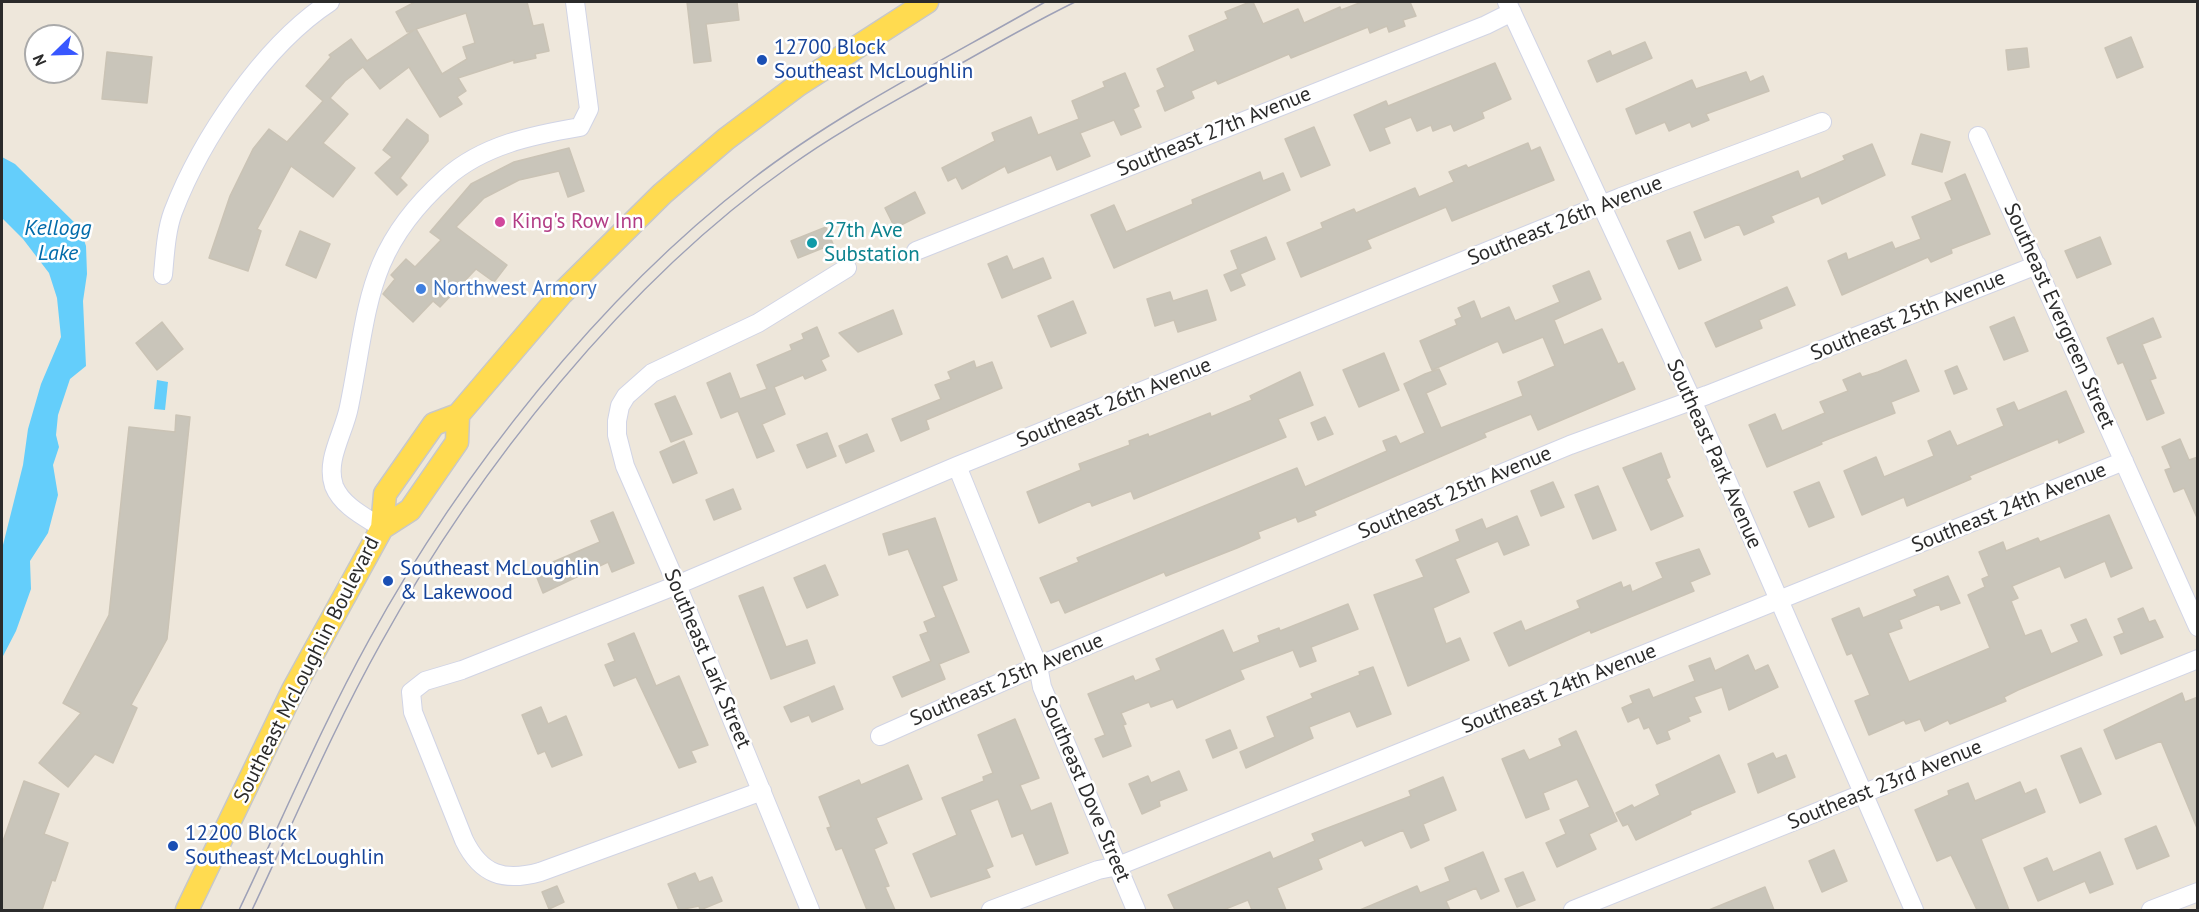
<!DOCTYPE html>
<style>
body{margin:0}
#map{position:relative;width:2199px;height:912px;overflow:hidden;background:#eee7db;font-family:"PT Sans",sans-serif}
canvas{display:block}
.frame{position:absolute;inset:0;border:3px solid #2b2b2b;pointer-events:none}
.north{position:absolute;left:24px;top:24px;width:60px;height:60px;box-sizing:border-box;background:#fff;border:2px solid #aaa;border-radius:50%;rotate:247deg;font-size:16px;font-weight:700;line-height:24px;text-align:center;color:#2b2b2b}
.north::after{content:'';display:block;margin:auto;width:21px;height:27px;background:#3857ff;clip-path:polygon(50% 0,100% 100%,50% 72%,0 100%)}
</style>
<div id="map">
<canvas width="2199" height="912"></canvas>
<div class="frame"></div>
<div class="north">N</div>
</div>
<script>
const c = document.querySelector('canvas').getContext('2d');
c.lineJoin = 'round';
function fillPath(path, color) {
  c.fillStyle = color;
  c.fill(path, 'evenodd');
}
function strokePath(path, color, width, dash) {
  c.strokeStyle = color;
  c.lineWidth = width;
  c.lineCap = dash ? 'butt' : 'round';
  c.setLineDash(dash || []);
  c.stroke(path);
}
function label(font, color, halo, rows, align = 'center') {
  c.font = font + ' "PT Sans",sans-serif';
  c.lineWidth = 5;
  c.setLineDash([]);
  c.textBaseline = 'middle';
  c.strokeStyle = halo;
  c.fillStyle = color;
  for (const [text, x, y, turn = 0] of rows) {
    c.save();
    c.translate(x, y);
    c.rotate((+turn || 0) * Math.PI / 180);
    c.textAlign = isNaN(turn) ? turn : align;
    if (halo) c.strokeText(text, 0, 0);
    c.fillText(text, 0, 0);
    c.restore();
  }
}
fillPath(new Path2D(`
 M2,157L15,164L80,228L86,246L87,274L83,301L86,366L70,379L58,415L56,435L59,447L53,465L58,495L48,533L30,561L31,589L16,631L2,658V549L23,465L28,429L41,384L61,337L57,298L49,273L23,239L2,218Z
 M157,380L168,382L165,410L154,409Z`), '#64cefb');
const building = new Path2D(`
 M415,2H527L533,26L543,24L549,51L535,54L536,58L514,63V60L458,78L466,91L457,97L462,104L440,117L409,67L380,89L363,67L345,81L330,98L348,114L323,143L355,168L333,197L291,166L257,229L261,231L248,271L209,258L230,196L253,149L269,129L287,142L323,101L306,86L331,57L329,55L351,39L367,61L414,30L407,32L396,12ZM466,13L475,43L463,47L467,59L442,74L416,29Z
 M687,2H737L739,20L706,24L711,61L694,63Z
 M1250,2H1253L1263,24L1298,9L1304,23L1340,7L1341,10L1362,2H1410L1416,16L1403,20L1405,26L1389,32L1387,26L1370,33L1368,27L1291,58L1289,54L1218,84L1216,80L1191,91L1194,98L1165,111L1157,91L1165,87L1157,69L1195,51L1189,36L1228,19L1225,12Z
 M2131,37L2143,67L2117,78L2105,48Z
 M1645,42L1652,58L1597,82L1588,61L1610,51L1612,56Z
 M2027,48L2029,67L2008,70L2006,50Z
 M107,52L152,57L147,103L102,99Z
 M1495,63L1511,99L1482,112L1484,118L1454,131L1451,124L1433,131L1431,125L1417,131L1411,117L1384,128L1390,143L1370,151L1354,115L1386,101L1388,106Z
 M1746,72L1750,82L1763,76L1769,91L1706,114L1709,120L1692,127L1690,122L1669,131L1665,122L1636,134L1626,109L1692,80L1696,89Z
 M1125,73L1139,106L1133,109L1141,127L1121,135L1114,120L1080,133L1090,156L1057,170L1051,155L1008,173L1005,166L962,189L956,177L948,181L942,168L995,141L992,133L1031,117L1038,135L1079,119L1072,101L1105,87L1103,82Z
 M407,119L428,135V141L400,178L407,185L397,195L375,173L392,157L383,150Z
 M1314,127L1330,165L1301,177L1285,139Z
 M1921,134L1950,142L1942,172L1912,164Z
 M1528,143L1531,151L1540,147L1554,180L1452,221L1446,207L1367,240L1371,248L1301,277L1287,243L1323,228L1321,223L1354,209L1356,213L1415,188L1419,197L1454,182L1449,172L1466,165L1468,168Z
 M1872,144L1885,175L1822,204L1819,196L1771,216L1774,222L1744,235L1739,224L1705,238L1694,212L1798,171L1801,179L1845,160L1843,156Z
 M569,148L584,191L568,197L559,171L519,180L484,198L456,227L507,265L494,282L476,269L440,307L433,301L413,322L383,294L395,279L391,275L406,259L415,267L441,240L430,232L471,184L514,162Z
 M1260,172L1263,181L1283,173L1290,190L1114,268L1091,215L1114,205L1126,232L1193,204L1192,200Z
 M1965,174L1990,234L1951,249L1952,253L1931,262L1928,257L1842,295L1828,261L1846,253L1848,260L1892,242L1895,249L1921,239L1912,217L1952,200L1945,183Z
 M915,192L925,213L895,228L885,208Z
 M826,227L833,244L798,258L791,241Z
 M300,231L330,244L316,278L286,265Z
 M1690,232L1701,260L1679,269L1667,241Z
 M1266,237L1275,259L1240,274L1245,285L1231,291L1224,275L1238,269L1231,251Z
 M2100,237L2111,264L2077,278L2065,251Z
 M1007,256L1013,270L1043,258L1051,278L1002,298L988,264Z
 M1589,271L1601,299L1554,320L1564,345L1602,329L1618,364L1623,362L1635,389L1538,430L1531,414L1484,433L1486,437L1314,511L1316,515L1298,522L1296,517L1258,532L1260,538L1237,548L1166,576L1164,572L1065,613L1059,600L1051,603L1040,578L1079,562L1077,558L1297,468L1305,487L1387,451L1383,441L1396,436L1400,444L1425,433L1404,384L1425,374L1439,369L1446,384L1426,393L1441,428L1523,396L1518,382L1555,366L1543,337L1503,353L1498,341L1432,370L1420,341L1457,325L1455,320L1462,317L1458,308L1474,301L1481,319L1509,307L1515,321L1560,302L1553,286Z
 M1787,287L1795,305L1759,320L1762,328L1716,347L1705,323Z
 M1207,290L1216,320L1178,332L1174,320L1155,326L1147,299L1170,292L1173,301Z
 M1073,301L1086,333L1051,347L1038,316Z
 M893,310L902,334L858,352L839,333Z
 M2014,317L2028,351L2004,360L1990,327Z
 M2153,318L2161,337L2142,344L2156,378L2150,380L2164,413L2147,420L2123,362L2118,364L2107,338Z
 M162,322L183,349L157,370L136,343Z
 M817,327L829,356L821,360L826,370L805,379L803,375L774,387L785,414L762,424L774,451L757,458L738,411L721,418L707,383L730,373L740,399L767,389L757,365L792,350L790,345L804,339L802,334Z
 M1384,353L1399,390L1359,407L1343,370Z
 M1906,360L1919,391L1891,402L1895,413L1821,442L1822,444L1767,467L1749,425L1775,414L1782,431L1825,413L1820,402L1848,391L1843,380L1860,373L1862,377L1878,372Z
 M974,361L976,368L992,362L1002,388L926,420L929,429L901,441L892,419L941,399L935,385L951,379L948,372Z
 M1957,366L1967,389L1954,394L1945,371Z
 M1300,372L1313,405L1278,419L1286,437L1134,499L1131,491L1092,506L1090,501L1039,523L1027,492L1081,470L1079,464L1130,445L1129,441L1148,434L1149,437L1210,413L1211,417L1252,400L1250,396Z
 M2066,391L2084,432L2059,443L2058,439L1969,476L1971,479L1907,506L1904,497L1862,515L1844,471L1876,457L1884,477L1934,456L1928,441L1950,431L1957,446L2004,426L1997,409L2014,402L2018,411Z
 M675,396L692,434L671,442L655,404Z
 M176,415L190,417L167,639L131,705L137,708L113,763L95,754L68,787L39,763L81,713L63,703L109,615L129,427L175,432Z
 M1325,417L1333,434L1318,440L1311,423Z
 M827,433L836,456L807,468L797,445Z
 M867,434L874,451L846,463L839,446Z
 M2180,439L2189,460L2198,457V520L2184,488L2174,492L2165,470L2171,468L2162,447Z
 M684,441L697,473L673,483L660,452Z
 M1661,453L1670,477L1666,479L1683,516L1651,530L1623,468Z
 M1553,482L1564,507L1541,516L1531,491Z
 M1819,482L1834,517L1809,527L1794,492Z
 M1598,486L1616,530L1593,539L1575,495Z
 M733,489L741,509L714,520L706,500Z
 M613,512L634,563L612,572L608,562L543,593L534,570L600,542L591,521Z
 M2109,515L2132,568L2111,577L2105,561L2065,578L2060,566L2012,586L2018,598L2011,601L2025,636L2041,630L2051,654L2079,642L2071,625L2086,619L2102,655L2018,690L2004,697L2006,701L1950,724L1948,720L1925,731L1920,719L1906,724L1904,720L1869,735L1855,701L1870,695L1852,653L1847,655L1832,619L1859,608L1863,618L1917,596L1914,590L1948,576L1960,603L1941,610L1939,604L1899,620L1902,628L1888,633L1909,682L1990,648L1968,595L1985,587L1982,579L1989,576L1979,552L2003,542L2006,551L2038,538L2040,542Z
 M1517,516L1529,545L1504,555L1498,541L1455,559L1469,592L1433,608L1446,644L1460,638L1469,660L1408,686L1374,595L1424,577L1416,560L1460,541L1456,530L1482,519L1486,529Z
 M935,518L957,580L942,586L969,652L939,664L945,679L902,697L893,677L931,661L920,635L928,632L924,622L936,617L908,549L889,555L883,534Z
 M1699,549L1710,574L1690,582L1694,591L1591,633L1590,630L1509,666L1494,633L1521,621L1525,631L1580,608L1577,601L1621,582L1623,588L1630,585L1632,592L1663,578L1656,563Z
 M825,565L838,595L807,608L794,578Z
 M763,587L786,647L807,640L815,663L771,679L739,596Z
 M1348,604L1358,629L1311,647L1316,661L1300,667L1293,650L1240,670L1244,679L1177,708L1173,699L1151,707L1149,702L1121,713L1126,724L1123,725L1131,746L1103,757L1095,739L1105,735L1088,694L1133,676L1135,681L1161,670L1156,659L1223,630L1233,653L1260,642L1258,636L1279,628L1280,631Z
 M2143,608L2149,622L2155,620L2163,637L2121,654L2114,637L2124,633L2118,619Z
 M634,633L656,686L679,676L708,745L691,751L696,762L679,768L636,677L614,686L605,665L615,661L608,644Z
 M1748,655L1755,671L1768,665L1778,687L1729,710L1722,687L1694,697L1701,712L1688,717L1690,721L1667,731L1670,739L1657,744L1649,727L1644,729L1639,717L1628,722L1622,708L1633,703L1630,696L1649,689L1653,698L1695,681L1689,666L1710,658L1715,671Z
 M1373,667L1391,714L1357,727L1350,711L1309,727L1313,738L1246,768L1240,752L1275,737L1267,717L1313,698L1311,694L1360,675L1359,672Z
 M834,686L843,709L812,722L809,715L791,722L784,707Z
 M2182,693L2185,702L2198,697L2197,828L2161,741L2116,759L2104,730Z
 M541,707L548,724L566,716L582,755L552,767L545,751L538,754L522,715Z
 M1015,719L1039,778L1020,785L1031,811L1051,803L1068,853L1036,865L1023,833L1012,837L998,799L970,810L993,866L986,869L990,877L931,897L913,854L957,835L942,798L984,781L983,777L993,773L978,735Z
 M1230,730L1237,748L1213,758L1206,740Z
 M1576,731L1617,821L1589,834L1596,849L1557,867L1546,843L1566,834L1560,820L1590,807L1577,779L1543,793L1549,809L1526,818L1502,759L1524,750L1529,760L1562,746L1559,739Z
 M2081,748L2101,794L2080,803L2061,756Z
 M1773,753L1776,759L1786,755L1795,777L1758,793L1748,764Z
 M1719,755L1735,792L1690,811L1691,814L1636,840L1628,824L1623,826L1616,813L1632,805L1634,808L1660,795L1656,785Z
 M908,765L922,799L876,818L887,843L874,849L889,886L885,887L895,910H867L842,848L836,850L827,828L831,827L819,797L859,780L861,785Z
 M1179,771L1187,790L1159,801L1160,806L1142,814L1129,784L1148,776L1151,783Z
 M1443,777L1456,810L1423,824L1429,840L1411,848L1403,830L1365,846L1362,840L1318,859L1322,869L1277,888L1286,910H1252L1248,900L1223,910H1175L1168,895L1270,852L1273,859L1315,841L1312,834L1411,796L1409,791Z
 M24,781L59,794L44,834L68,843L55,881L52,880L42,910H2V844Z
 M2020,782L2025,794L2036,789L2045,812L1981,839L2009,910H1977L1951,855L1937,861L1915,810L1949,795L1948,791L1968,783L1975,801Z
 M2156,826L2169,856L2137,869L2125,839Z
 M1834,850L1847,881L1822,892L1809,861Z
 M1483,852L1499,891L1481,899L1476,888L1446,901L1450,910H1360L1417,886L1420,893L1450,881L1445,868Z
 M2100,852L2113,884L2090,893L2085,881L2038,901L2024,868L2047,858L2053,872Z
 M1523,872L1535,900L1517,907L1505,879Z
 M695,873L699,882L712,877L722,901L700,910L699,906L679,910L668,884Z
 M557,886L564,902L549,909L542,892Z
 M1765,887L1774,910H1709Z`);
fillPath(building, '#c9c5ba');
strokePath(building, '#cac3b5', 1.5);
const minor = new Path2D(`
 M1507,2L1692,400L1914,910
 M1978,136L2198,627
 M916,251L1486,25L1512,12
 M163,275C165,254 166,231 173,212C201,139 264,45 330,2
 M957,466L1038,666L1042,687L1136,910
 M382,528C365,517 342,506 334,486C325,460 344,433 349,407C369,309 364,251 446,178C483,145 533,135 580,127L589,109L575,2
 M880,736L1038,666L1570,445L1707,395L2037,265
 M762,791L540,872C504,882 481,875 464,840L413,712L411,692L425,681L462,670L677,585L957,466L1621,197L1822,122
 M810,910L677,585L625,466L617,435V421L620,406L626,396L652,373L758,323L847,268
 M991,910L1098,870L1118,866L2124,461
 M1573,910L2198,659
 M2151,910L2198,892`);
const major = new Path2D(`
 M382,528L410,510L457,442L458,415
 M187,910L293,690L382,528L385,494L434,424L458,415L562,293L662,194L726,139L798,85L927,2`);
strokePath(minor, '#d1d4e5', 20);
strokePath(major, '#c8c8c8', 25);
strokePath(minor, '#fff', 18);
strokePath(major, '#ffdb50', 22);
strokePath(new Path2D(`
 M239,910C282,820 321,727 369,640C461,472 599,297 751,180C842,110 946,59 1045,2
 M252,910C294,821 333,729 381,643C477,469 626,281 790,166C833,135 879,110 925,84C974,56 1024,27 1075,2`), '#9ea1b7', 1.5);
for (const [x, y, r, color] of [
 [762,60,6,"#1a4fb4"],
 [500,222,6,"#d1479c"],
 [812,243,6,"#0f9aa8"],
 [421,289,6,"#3f7fe0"],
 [388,581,6,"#1a4fb4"],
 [173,846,6,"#1a4fb4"]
]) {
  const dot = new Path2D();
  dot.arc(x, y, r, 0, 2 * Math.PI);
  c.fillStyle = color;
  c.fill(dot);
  strokePath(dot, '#fff', 2);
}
label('21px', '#164399', '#fff', [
 ["12700 Block",774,48],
 ["Southeast McLoughlin",774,72],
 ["Southeast McLoughlin",400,569],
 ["& Lakewood",400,593],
 ["12200 Block",185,834],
 ["Southeast McLoughlin",185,858]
], 'left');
label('21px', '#2b2b2b', '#fff', [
 ["Southeast 27th Avenue",1214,132,-22],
 ["Southeast 26th Avenue",1565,221,-22],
 ["Southeast 25th Avenue",1908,316,-22],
 ["Southeast Evergreen Street",2059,316,66],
 ["Southeast 26th Avenue",1114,403,-22],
 ["Southeast Park Avenue",1714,454,66],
 ["Southeast 25th Avenue",1455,493,-23],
 ["Southeast 24th Avenue",2009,508,-22],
 ["Southeast Lark Street",707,659,67],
 ["Southeast McLoughlin Boulevard",307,670,-63],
 ["Southeast 25th Avenue",1007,680,-23],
 ["Southeast 24th Avenue",1559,689,-22],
 ["Southeast 23rd Avenue",1885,785,-22],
 ["Southeast Dove Street",1085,789,67]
]);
label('21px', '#b23c85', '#fff', [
 ["King's Row Inn",512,222]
], 'left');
label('21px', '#0d838f', '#fff', [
 ["27th Ave",824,231],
 ["Substation",824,255]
], 'left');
label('21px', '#366cbe', '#fff', [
 ["Northwest Armory",433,289]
], 'left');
label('italic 22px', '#006baa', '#fff', [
 ["Kellogg",58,229],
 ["Lake",58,254]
]);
</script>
